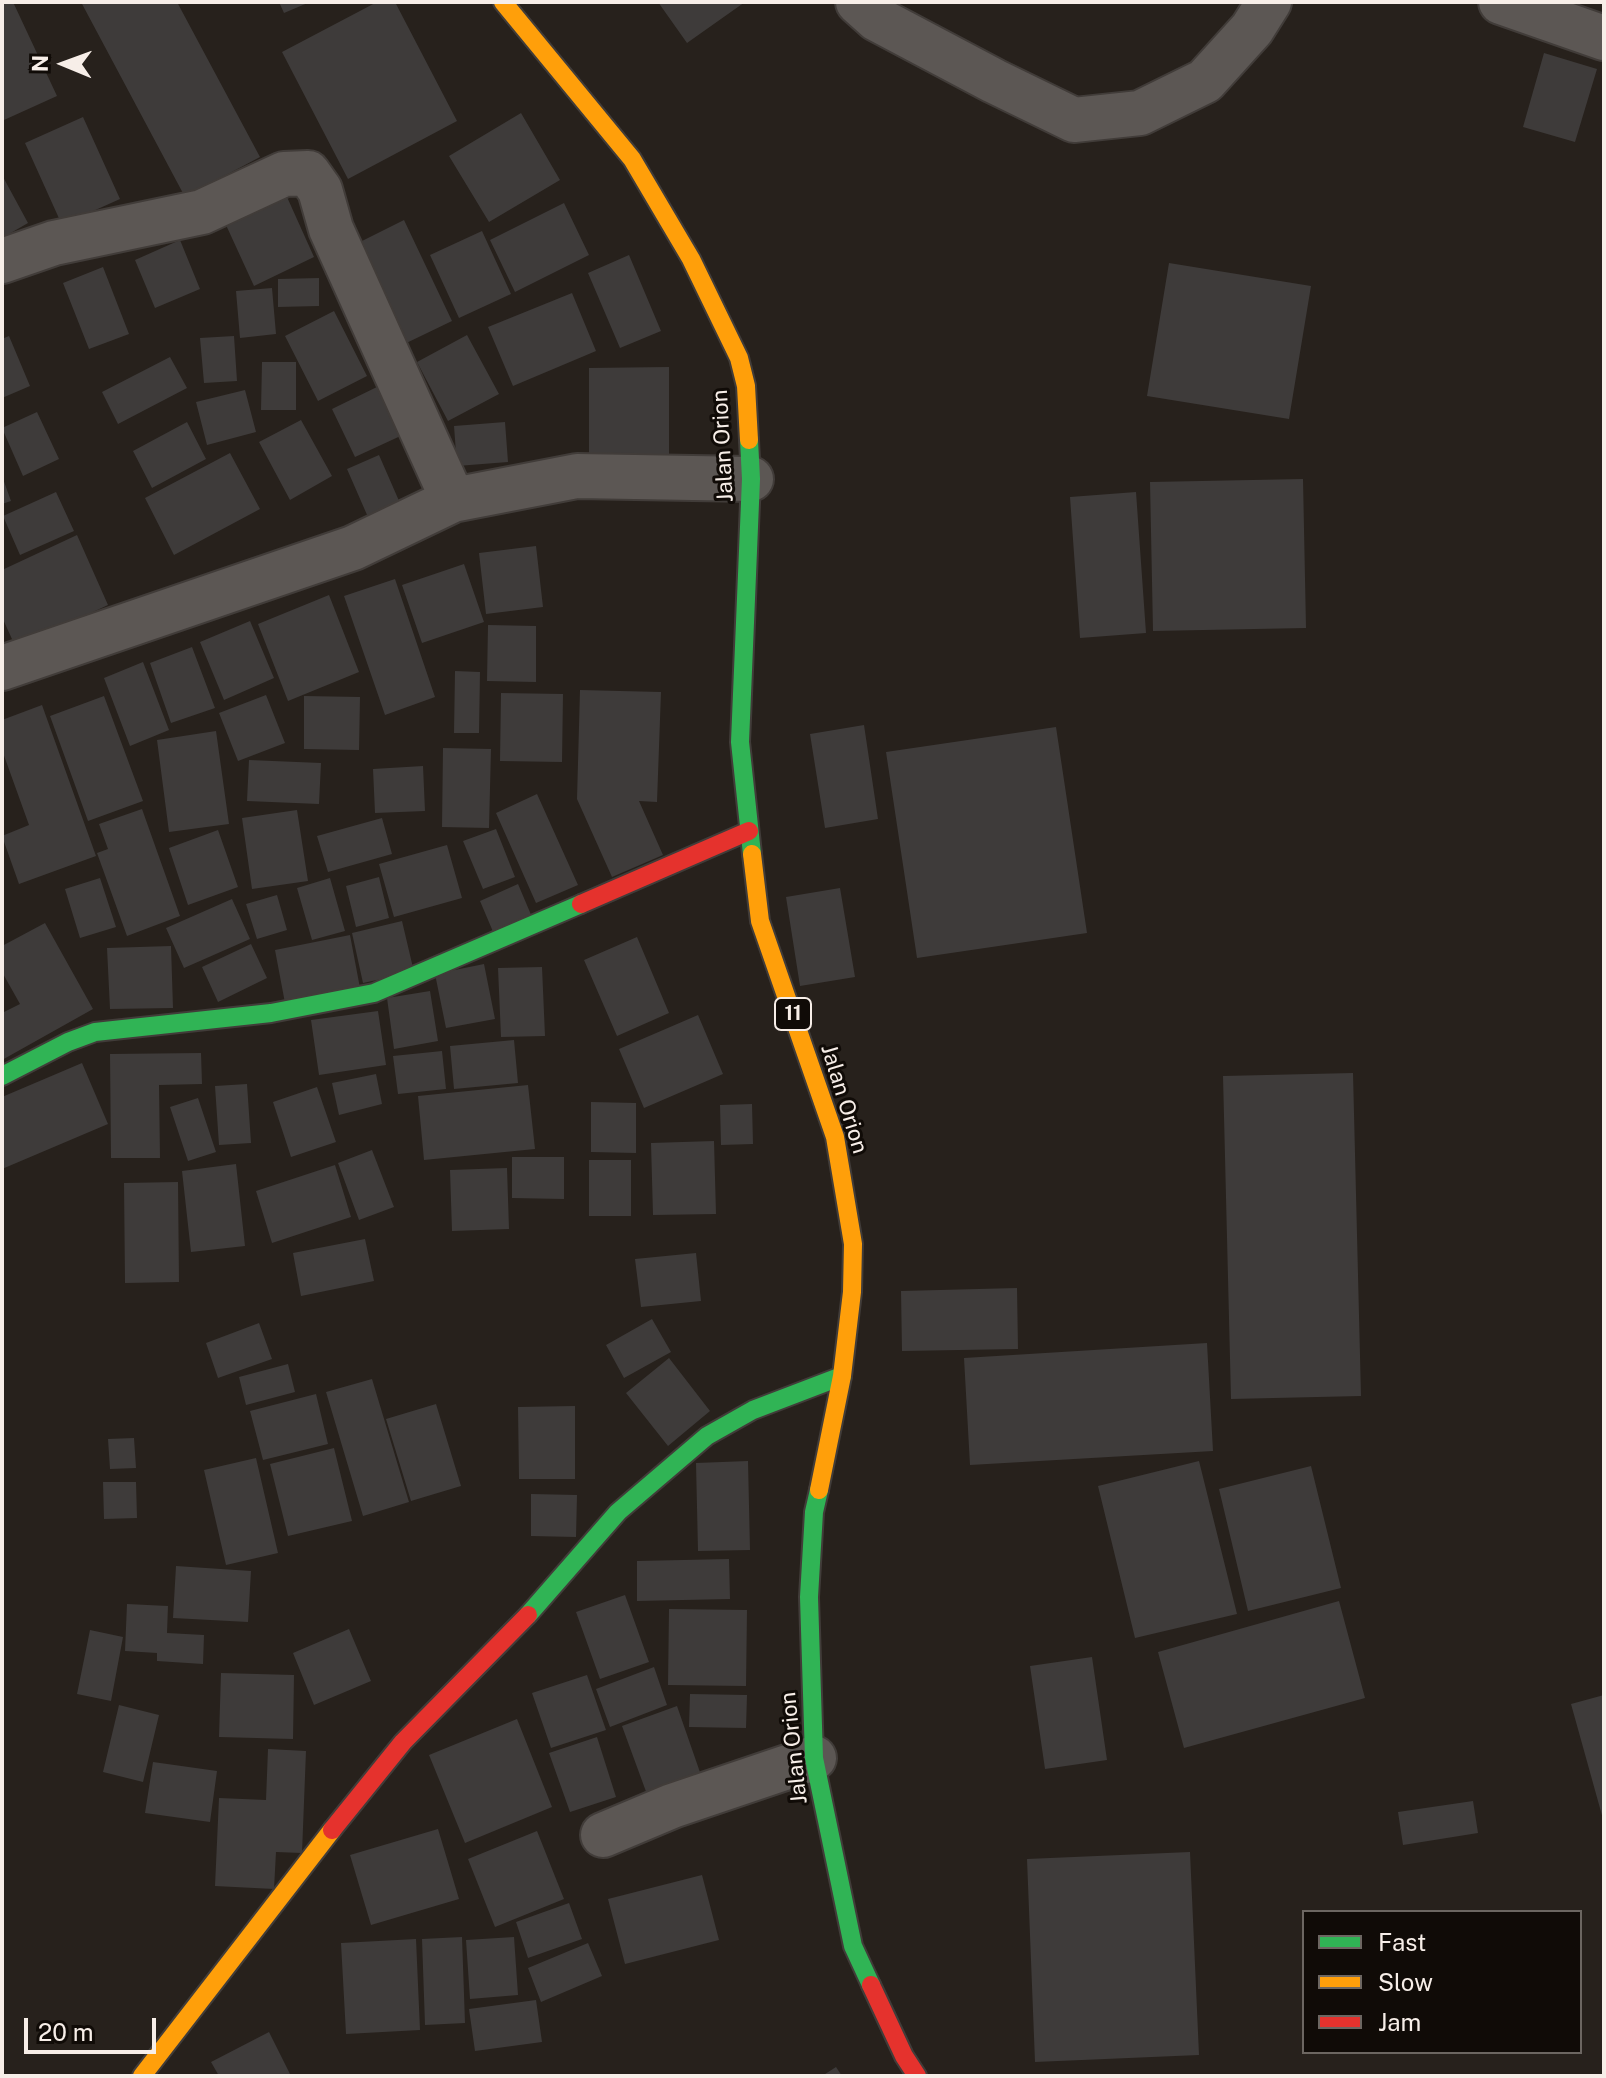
<!DOCTYPE html>
<style>
body{margin:0}
#map{position:relative;width:1606px;height:2078px;overflow:hidden;background:#27211c;font-family:"Public Sans",sans-serif}
canvas{display:block}
.frame{position:absolute;inset:0;border:4px solid #f7eee8;pointer-events:none}
.legend{position:absolute;left:1302px;top:1910px;width:280px;height:144px;box-sizing:border-box;background:#100b07;border:2px solid #6c6661;margin:0;padding:10px 14px;list-style:none;font-size:24px;color:#f7eee8}
.legend li{display:flex;align-items:center;gap:16px;height:40px}
.legend b{width:40px;border:2px solid #6c6661}
.north{position:absolute;left:24px;top:24px;width:80px;height:80px;-webkit-text-stroke:6px #100b07;paint-order:stroke;rotate:271deg;font-size:22px;font-weight:700;line-height:32px;text-align:center;color:#f7eee8}
.north::after{content:'';display:block;margin:auto;width:28px;height:36px;background:#f7eee8;clip-path:polygon(50% 0,100% 100%,50% 72%,0 100%)}
.scale{position:absolute;left:24px;top:2018px;width:132px;height:36px;box-sizing:border-box;border:4px solid #f7eee8;border-top:0;padding-left:10px;font-size:24px;line-height:28px;white-space:nowrap;color:#f7eee8;-webkit-text-stroke:6px #100b07;paint-order:stroke}
</style>
<div id="map">
<canvas width="1606" height="2078"></canvas>
<div class="frame"></div>
<ul class="legend">
<li><b style="height:10px;background:#30b455"></b>Fast</li>
<li><b style="height:10px;background:#ff9f0a"></b>Slow</li>
<li><b style="height:10px;background:#e5322d"></b>Jam</li>
</ul>
<div class="north">N</div>
<div class="scale">20 m</div>
</div>
<script>
const c = document.querySelector('canvas').getContext('2d');
c.lineJoin = 'round';
function fillPath(path, color) {
  c.fillStyle = color;
  c.fill(path, 'evenodd');
}
function strokePath(path, color, width, dash) {
  c.strokeStyle = color;
  c.lineWidth = width;
  c.lineCap = dash ? 'butt' : 'round';
  c.setLineDash(dash || []);
  c.stroke(path);
}
function label(font, color, halo, rows, align = 'center') {
  c.font = font + ' "Public Sans",sans-serif';
  c.lineWidth = 6;
  c.setLineDash([]);
  c.textBaseline = 'middle';
  c.strokeStyle = halo;
  c.fillStyle = color;
  for (const [text, x, y, turn = 0] of rows) {
    c.save();
    c.translate(x, y);
    c.rotate((+turn || 0) * Math.PI / 180);
    c.textAlign = isNaN(turn) ? turn : align;
    if (halo) c.strokeText(text, 0, 0);
    c.fillText(text, 0, 0);
    c.restore();
  }
}
fillPath(new Path2D(`
 M2,2H13L57,96L4,120L2,115Z
 M81,2H177L260,157L185,197Z
 M279,2H310L284,13Z
 M377,2H395L457,121L348,179L282,52Z
 M658,2H745L687,43Z
 M1544,53L1597,69L1575,142L1523,127Z
 M521,113L560,180L489,222L449,156Z
 M83,117L120,199L62,225L25,143Z
 M2,175L28,223L2,238Z
 M287,197L314,257L254,286L226,225Z
 M564,203L589,255L515,292L490,240Z
 M404,220L452,321L396,348L348,248Z
 M482,231L511,294L459,318L430,255Z
 M180,240L200,289L155,308L135,260Z
 M629,255L661,331L620,348L588,273Z
 M1169,263L1311,286L1289,419L1147,396Z
 M103,267L129,334L89,349L63,283Z
 M319,278V306L278,307V279Z
 M272,288L276,334L240,338L236,291Z
 M572,293L596,351L513,386L488,327Z
 M334,311L367,376L318,401L285,336Z
 M467,335L499,394L448,421L417,362Z
 M9,336L30,386L2,398V339Z
 M234,336L237,381L204,383L200,338Z
 M170,357L187,388L118,424L102,392Z
 M262,362H296V410H261Z
 M669,367V460L589,459V368Z
 M383,384L407,433L355,457L332,409Z
 M245,390L256,432L207,445L196,402Z
 M37,412L59,459L23,476L2,428Z
 M301,420L332,476L290,500L259,442Z
 M187,422L206,459L152,488L133,451Z
 M505,422L508,462L457,466L454,426Z
 M230,453L260,509L174,555L145,498Z
 M379,455L403,510L371,524L347,469Z
 M2,476L11,501L2,504Z
 M1303,479L1306,628L1153,631L1150,482Z
 M56,492L74,531L20,555L3,516Z
 M1136,492L1146,633L1080,638L1070,497Z
 M77,535L108,605L16,648L2,617V570Z
 M536,546L543,607L486,614L479,553Z
 M464,564L484,622L422,643L402,585Z
 M395,579L435,697L385,715L344,596Z
 M329,595L359,672L288,701L258,624Z
 M250,621L274,678L224,700L200,642Z
 M488,625L536,626V682L487,681Z
 M192,647L215,708L171,723L150,663Z
 M143,662L169,730L130,746L104,678Z
 M455,671L480,672L479,733H454Z
 M580,690L661,692L657,802L639,801L663,855L612,877L577,799Z
 M501,693L563,694L562,762L500,761Z
 M266,695L285,743L238,761L219,713Z
 M104,696L143,801L88,821L50,716Z
 M304,696L360,697L359,750L304,749Z
 M42,705L96,856L19,884L2,836L29,825L2,750V720Z
 M864,725L878,819L825,828L810,734Z
 M1056,727L1087,933L917,958L886,752Z
 M216,731L229,824L169,832L157,740Z
 M443,748L491,749L489,828L442,827Z
 M249,760L321,763L319,804L247,801Z
 M423,766L425,811L375,813L373,769Z
 M537,794L578,885L536,903L496,813Z
 M142,809L180,916L127,936L97,853L108,849L99,824Z
 M297,810L308,881L252,889L242,818Z
 M382,818L392,854L328,872L317,836Z
 M496,829L515,877L483,889L463,841Z
 M218,830L238,887L188,905L169,848Z
 M447,845L462,898L394,917L379,864Z
 M379,877L389,918L356,927L346,886Z
 M100,878L116,927L80,938L65,889Z
 M330,878L345,931L312,940L297,888Z
 M518,884L532,917L494,934L480,901Z
 M840,888L855,977L800,986L786,897Z
 M277,895L287,930L257,939L246,904Z
 M232,899L250,939L184,968L166,928Z
 M402,921L414,972L363,983L352,933Z
 M45,923L93,1009L2,1060V1013L20,1004L2,972V946Z
 M350,935L360,988L285,1003L275,950Z
 M637,937L669,1013L617,1036L584,960Z
 M251,944L267,978L218,1002L202,967Z
 M171,946L173,1008L110,1009L107,948Z
 M484,964L495,1019L446,1028L435,974Z
 M542,967L545,1036L501,1037L498,968Z
 M430,991L438,1041L394,1049L387,998Z
 M378,1011L386,1065L319,1075L311,1020Z
 M698,1015L723,1074L644,1108L619,1049Z
 M514,1040L518,1083L454,1089L450,1046Z
 M442,1051L446,1089L398,1094L393,1056Z
 M201,1053L202,1084L159,1085L160,1158H111L110,1054Z
 M82,1063L108,1124L2,1169V1097Z
 M1353,1073L1361,1396L1231,1399L1223,1076Z
 M376,1074L382,1104L339,1115L332,1083Z
 M247,1084L251,1143L219,1145L215,1086Z
 M528,1085L535,1149L424,1160L418,1096Z
 M317,1087L336,1142L291,1157L273,1102Z
 M198,1098L216,1152L188,1161L170,1107Z
 M591,1102L636,1103V1153L591,1152Z
 M752,1104L753,1144L721,1145L720,1105Z
 M714,1141L716,1214L653,1215L651,1143Z
 M372,1150L394,1207L359,1220L338,1163Z
 M512,1157H564V1199L512,1198Z
 M589,1160H631V1216H589Z
 M236,1164L245,1246L191,1252L182,1171Z
 M335,1165L351,1217L272,1243L256,1191Z
 M507,1168L509,1229L452,1231L450,1170Z
 M178,1182L179,1282L125,1283L124,1183Z
 M365,1239L374,1281L301,1296L293,1253Z
 M696,1253L701,1301L641,1307L635,1259Z
 M1017,1288L1018,1349L902,1351L901,1291Z
 M652,1319L671,1352L624,1378L606,1345Z
 M259,1323L272,1359L218,1378L206,1343Z
 M1207,1343L1213,1451L970,1465L964,1358Z
 M669,1358L710,1411L668,1446L626,1393Z
 M288,1364L295,1392L246,1405L239,1377Z
 M372,1379L409,1502L363,1516L326,1392Z
 M316,1394L328,1444L263,1460L250,1411Z
 M436,1404L461,1486L411,1501L386,1419Z
 M575,1406V1479H519L518,1407Z
 M134,1438L136,1468L110,1469L108,1439Z
 M334,1448L352,1521L288,1536L270,1464Z
 M256,1458L278,1553L226,1565L204,1470Z
 M748,1461L750,1550L698,1551L696,1463Z
 M1199,1461L1237,1614L1135,1638L1098,1486Z
 M1311,1466L1341,1588L1248,1611L1219,1489Z
 M103,1482H136L137,1518L104,1519Z
 M531,1494L577,1495L576,1537L531,1536Z
 M729,1559L730,1599L637,1601V1561Z
 M176,1566L251,1571L248,1622L173,1618Z
 M625,1595L649,1662L600,1679L576,1612Z
 M1339,1601L1365,1698L1184,1748L1158,1652Z
 M127,1604L168,1606L167,1633L204,1635L203,1664L157,1661V1653L125,1651Z
 M669,1609L747,1610L746,1686L668,1685Z
 M349,1629L371,1681L314,1705L293,1653Z
 M90,1630L123,1637L111,1701L77,1694Z
 M1092,1657L1107,1760L1045,1769L1030,1666Z
 M654,1667L667,1705L610,1727L596,1689Z
 M221,1673L294,1675L293,1739L219,1737Z
 M587,1675L606,1730L551,1748L532,1693Z
 M690,1694L747,1695L746,1728L689,1727Z
 M1604,1695V1819H1603L1571,1704Z
 M119,1705L159,1715L143,1782L103,1772Z
 M677,1706L702,1778L648,1797L622,1726Z
 M517,1719L552,1807L465,1843L429,1755Z
 M597,1737L616,1797L570,1812L549,1753Z
 M268,1749L306,1751L302,1853L276,1852L274,1889L215,1886L219,1798L266,1800Z
 M153,1762L217,1771L210,1822L145,1813Z
 M1473,1801L1478,1833L1403,1845L1398,1812Z
 M438,1829L459,1899L371,1925L350,1855Z
 M537,1831L564,1899L495,1927L468,1859Z
 M1190,1852L1199,2055L1035,2062L1027,1859Z
 M702,1875L719,1940L625,1964L608,1899Z
 M569,1903L582,1939L528,1958L516,1922Z
 M462,1937L465,2023L425,2025L422,1939Z
 M514,1937L518,1995L470,1999L466,1940Z
 M416,1939L420,2030L346,2034L341,1943Z
 M588,1943L602,1976L541,2002L528,1968Z
 M536,2000L542,2042L475,2051L469,2009Z
 M269,2032L291,2076H219L211,2062Z
 M836,2067L842,2076H822Z`), '#3e3b3a');
const street = new Path2D(`
 M858,2L877,19L994,81L1074,120L1140,113L1205,81L1252,29L1269,2
 M1501,2L1604,38
 M2,261L54,243L202,212L284,174L308,173L320,190L331,229L453,500
 M2,668L353,548L453,500L577,476L751,479
 M603,1835L672,1806L814,1758`);
const fast = new Path2D(`
 M749,440L751,479L740,742L752,854
 M2,1076L68,1042L95,1032L271,1013L374,993L581,904
 M819,1490L814,1512L809,1597L814,1758L853,1946L871,1985
 M528,1615L618,1512L707,1436L753,1410L842,1376`);
const slow = new Path2D(`
 M503,2L632,159L691,259L739,358L746,386L749,440
 M752,854L760,921L835,1137L853,1244L852,1292L842,1376L819,1490
 M142,2076L332,1830`);
const jam = new Path2D(`
 M581,904L749,831
 M332,1830L403,1742L528,1615
 M871,1985L904,2056L917,2076`);
strokePath(street, '#413c39', 48);
strokePath(fast, '#413c39', 22);
strokePath(slow, '#413c39', 22);
strokePath(jam, '#413c39', 22);
strokePath(street, '#5c5754', 44);
strokePath(fast, '#30b455', 18);
strokePath(slow, '#ff9f0a', 18);
strokePath(jam, '#e5322d', 18);
for (const [x, y, w] of [
 [793,1014,36]
]) {
  const box = new Path2D();
  box.roundRect(x - w / 2, y - 16, w, 32, 6);
  c.fillStyle = '#100b07';
  c.fill(box);
  strokePath(box, '#f7eee8', 2);
}
label('bold 20px', '#f7eee8', null, [
 ["11",793,1014]
]);
label('22px', '#f7eee8', '#100b07', [
 ["Jalan Orion",723,446,-93],
 ["Jalan Orion",844,1099,73],
 ["Jalan Orion",794,1748,-96]
]);
</script>
